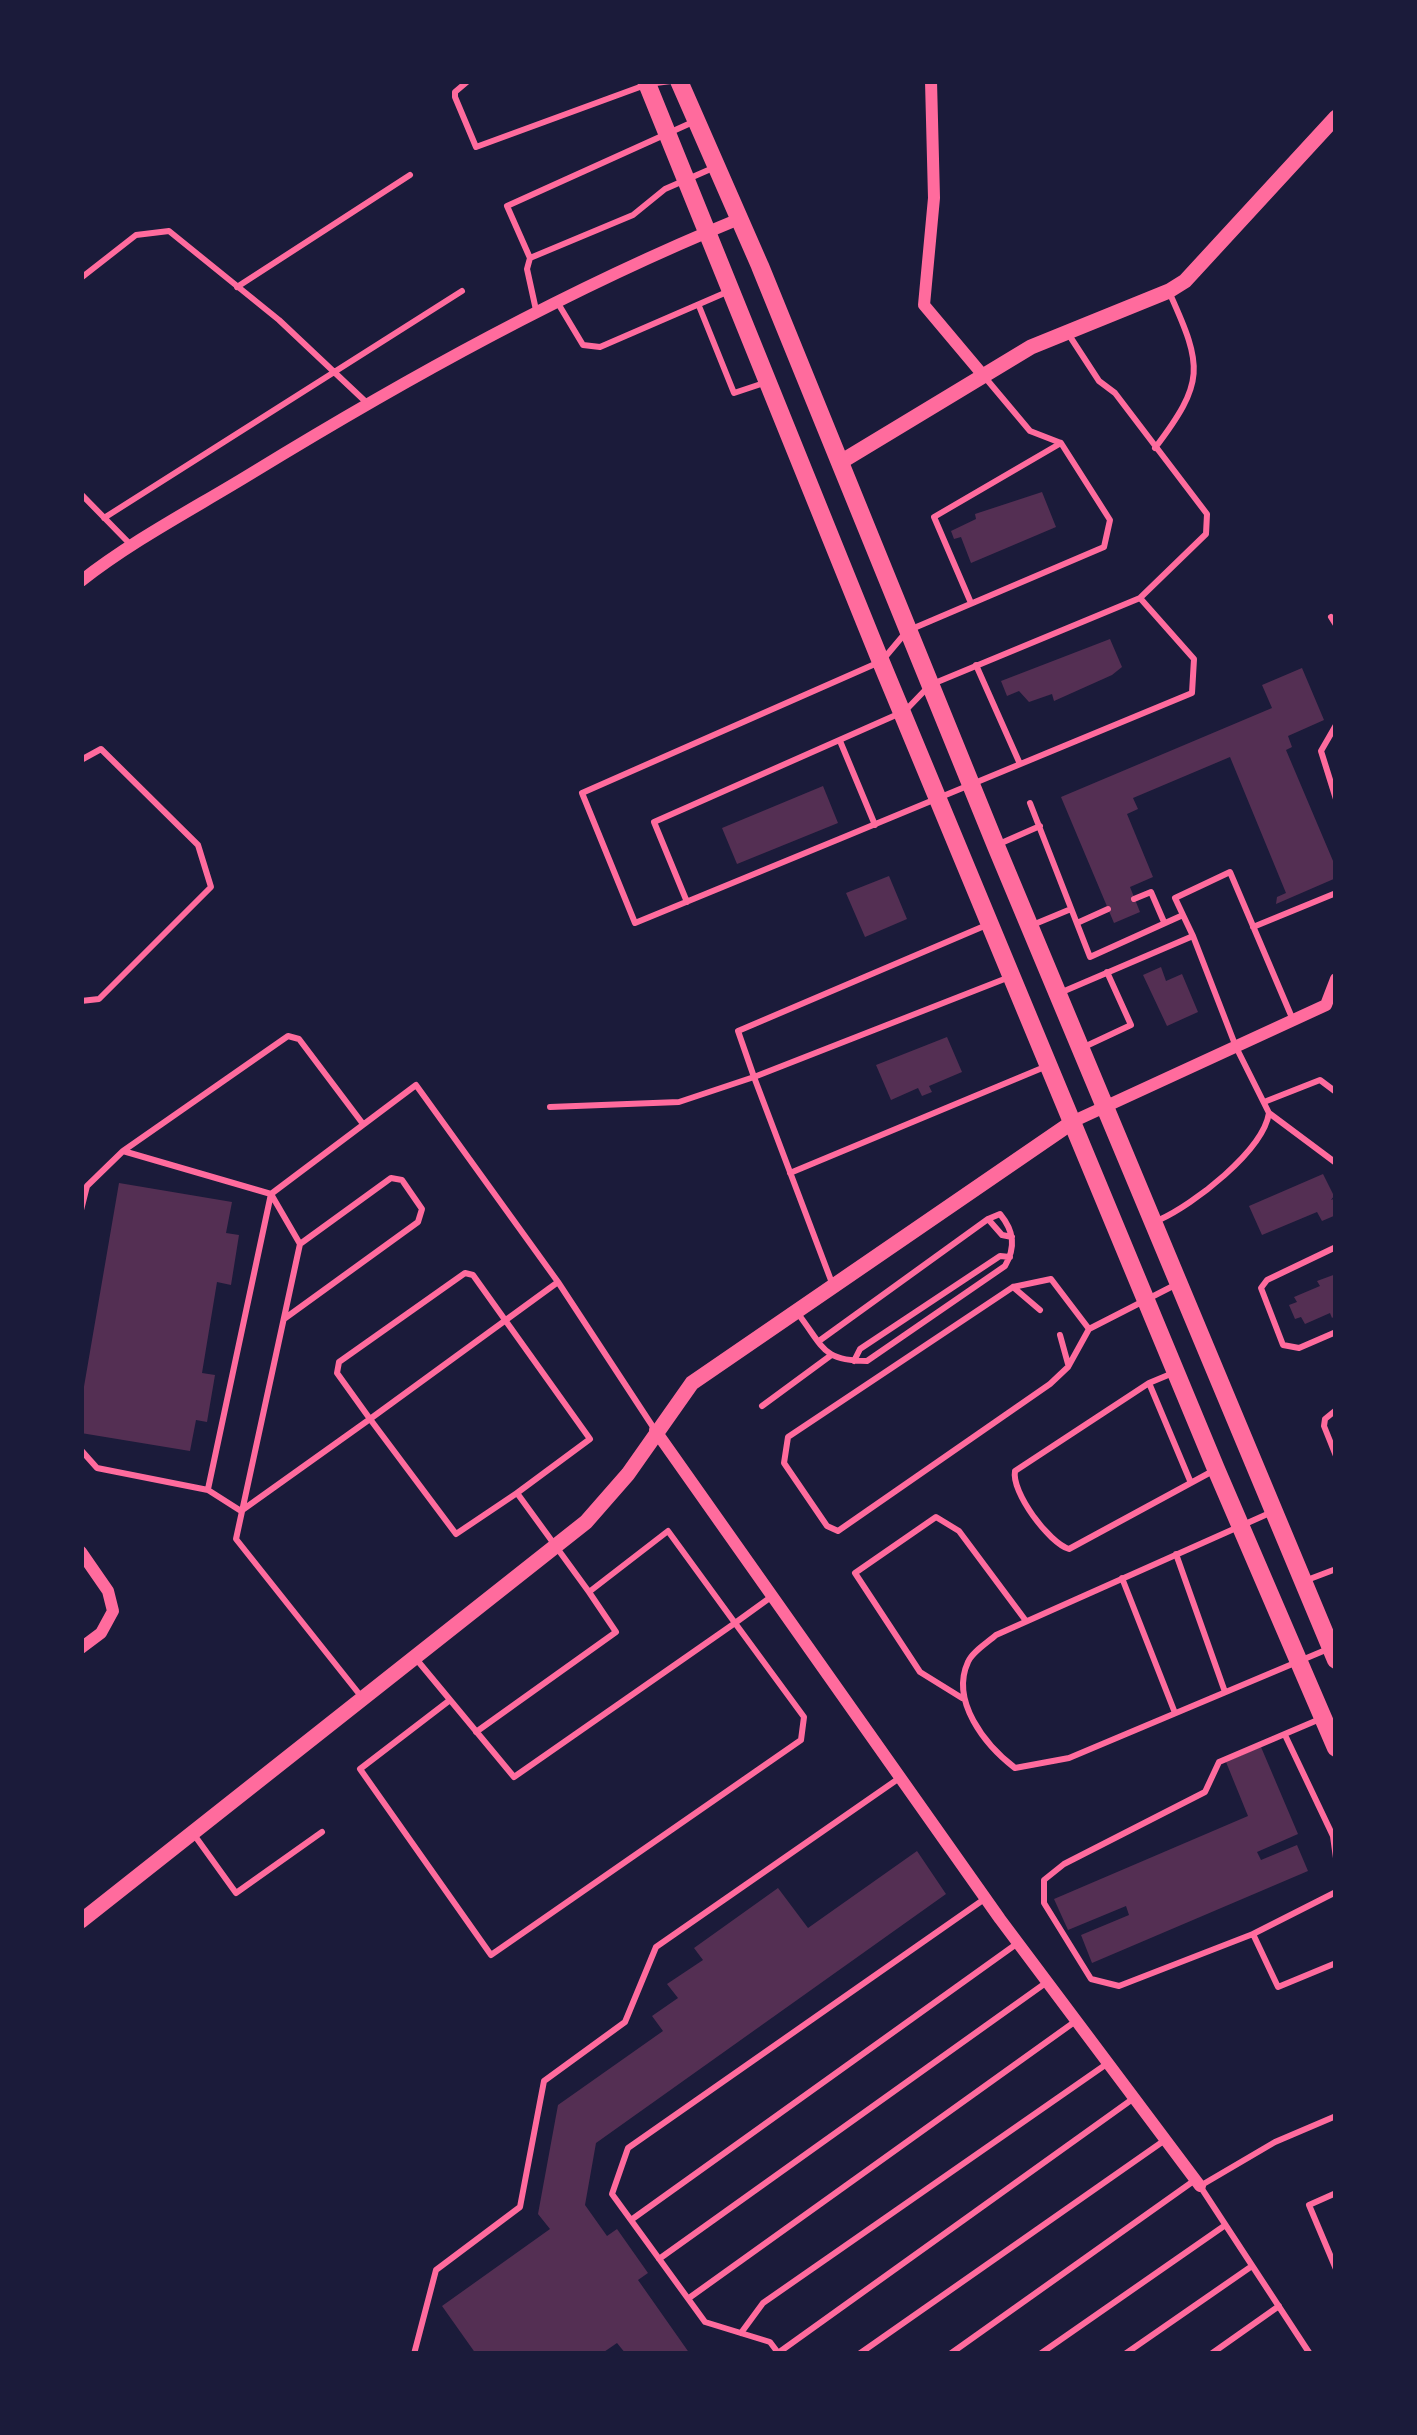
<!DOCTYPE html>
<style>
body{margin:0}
#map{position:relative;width:1417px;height:2435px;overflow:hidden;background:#1b1b3a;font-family:Spectral,serif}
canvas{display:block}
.frame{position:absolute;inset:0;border:84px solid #1b1b3a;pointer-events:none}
</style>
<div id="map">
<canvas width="1417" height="2435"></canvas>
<div class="frame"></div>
</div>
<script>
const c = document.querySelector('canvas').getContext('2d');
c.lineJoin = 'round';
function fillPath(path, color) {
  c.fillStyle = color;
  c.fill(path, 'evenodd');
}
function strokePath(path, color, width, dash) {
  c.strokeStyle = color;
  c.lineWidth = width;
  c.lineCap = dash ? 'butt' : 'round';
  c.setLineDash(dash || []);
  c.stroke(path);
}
fillPath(new Path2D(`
 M1042,492L1056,527L971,563L961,537L954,539L951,531L976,519L975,514Z
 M1110,639L1122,667L1112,675L1054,701L1052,694L1029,702L1019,691L1007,696L1001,681Z
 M1302,668L1324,720L1288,736L1292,747L1286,750L1336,868V878L1276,904L1277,897L1286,893L1230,757L1133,798L1138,809L1127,814L1153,877L1130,887L1140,912L1114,923L1061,797L1272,708L1262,685Z
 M823,786L838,823L737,864L722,828Z
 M889,876L907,919L865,937L846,893Z
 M1161,967L1166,981L1182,974L1198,1012L1167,1026L1143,975Z
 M947,1037L962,1072L929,1086L932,1092L922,1096L918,1088L891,1100L876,1065Z
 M1323,1174L1334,1196L1331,1200L1336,1198V1215L1322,1221L1317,1212L1262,1235L1249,1206Z
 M119,1183L232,1202L226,1233L239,1235L231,1285L217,1282L202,1373L215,1375L207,1422L196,1420L190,1451L81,1433V1404Z
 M1336,1274V1315L1332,1318L1330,1313L1305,1324L1301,1317L1295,1319L1289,1305L1297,1302L1294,1297L1320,1286L1317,1281Z
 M1261,1747L1298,1834L1257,1852L1261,1860L1297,1845L1308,1871L1092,1963L1081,1935L1129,1915L1126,1906L1068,1930L1054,1899L1248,1816L1226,1762Z
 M917,1851L946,1894L596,2143L585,2205L607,2236L617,2229L648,2273L638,2280L690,2354H626L617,2343L601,2354H476L442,2306L550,2229L538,2214L558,2105L663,2031L652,2016L678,1998L667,1984L703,1960L694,1948L778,1888L808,1928Z`), '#542f53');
strokePath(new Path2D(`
 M468,81L455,92V97L476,147L648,84L671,81
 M693,122L507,206L530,258L633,215L665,189L713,168
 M530,258L527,269L536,310
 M81,278L136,235L169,231L279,320L367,403
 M237,287L410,175
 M559,305L583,345L600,347L727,292
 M699,306L734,393L767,382
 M1069,335L1099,381L1115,393L1207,514L1206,534L1140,598
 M1155,448C1205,382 1203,367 1170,294
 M81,494L129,543
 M104,518L462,291
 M971,603L934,517L1061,443
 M1331,617L1336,625
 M886,656L907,631L1104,547L1110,520L1061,443L1030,431L983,375
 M976,665L1020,764
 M1336,725L1321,751L1336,799
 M840,741L875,825
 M81,760L101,749L198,845L211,887L99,999L81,1001
 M1030,803L1090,957L1183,915L1175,898L1230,872L1293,1020
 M999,844L1040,826
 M1134,899L1151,892L1164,922
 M687,902L654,822L905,711L930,685L1140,598L1194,659L1192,693C1006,770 821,847 635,923L582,793L875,664
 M1183,915L1193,936
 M1077,923L1108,909
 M1030,926L1071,909
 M1253,927L1336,893
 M1062,992L1193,936L1236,1047L1269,1113L1336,1163
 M1084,1047L1131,1025L1107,972
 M1264,1102L1320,1080L1336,1092
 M550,1107L679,1102L754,1077L738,1031L989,924
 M123,1151L288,1036L299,1039L363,1124
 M790,1173L1047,1066
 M81,1210L87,1186L123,1151L271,1194L208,1489
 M988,1219L1002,1235L1012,1237
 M1159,1220C1193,1205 1263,1151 1269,1113
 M1336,1247L1267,1280L1261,1288L1283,1345L1299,1348L1336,1332
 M558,1282L370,1419L456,1534L517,1493L589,1592L668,1531L735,1623L771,1597
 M832,1283L754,1077L1007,978
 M1013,1287L1040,1310
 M799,1315C824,1348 823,1361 867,1361L1005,1266C1016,1247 1014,1231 1000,1214L988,1219L819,1341
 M284,1319L418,1222L422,1209L402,1180L391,1178L300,1244
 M1089,1329L1051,1279L1013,1287L788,1437L784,1463L827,1526L838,1531L1050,1384L1068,1367L1089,1329L1175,1285
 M1060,1335L1068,1364
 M854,1361L860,1349L1000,1256L1010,1257
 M1173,1373L1149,1383L1015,1471C1011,1492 1049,1543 1069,1549L1211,1472
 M1149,1383L1191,1483
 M762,1406L830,1356
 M1336,1410L1325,1419L1324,1426L1336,1456
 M81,1450L97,1468L208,1490L241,1511L370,1419L337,1373L339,1362L465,1273L473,1275L590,1439L517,1493
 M1272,1512L996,1635C987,1643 972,1652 968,1662C950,1701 985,1745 1015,1768L1069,1758L1328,1649
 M1176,1554L1225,1692
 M1122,1578L1175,1713
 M1307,1580L1336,1569
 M417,1660L514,1777L735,1623L804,1717L801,1740L491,1955L360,1769L450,1700
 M360,1695L236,1539L300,1244L271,1194L416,1085L558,1282L655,1430
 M962,1698L920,1672L855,1573L936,1517L959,1531L1026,1621
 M1320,1719L1219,1762L1205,1792L1064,1864L1044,1880V1903L1091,1979L1119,1986L1253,1934L1278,1987L1336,1963
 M476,1732L616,1632L589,1592
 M1285,1735L1333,1836L1336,1858
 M195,1836L236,1893L322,1832
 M1253,1934L1336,1892
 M1336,2193L1309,2205L1336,2269
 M631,2220L1015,1945
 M659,2259L1047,1982
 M689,2298L1073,2023
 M741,2333L763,2303L1108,2063
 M778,2353L1134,2098
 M414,2354L436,2270L520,2207L544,2081L625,2022L656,1947L898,1779
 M779,2354L770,2342L705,2322L612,2194L628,2148L983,1900
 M859,2354L1165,2140
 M950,2354L1195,2180
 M1040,2354L1224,2226
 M1125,2354L1252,2266
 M1211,2354L1279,2306
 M1310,2354L1200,2186L1275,2142L1336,2116`), '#ff6b9d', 6);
strokePath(new Path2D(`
 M931,81L934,198L924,305L982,374
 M81,581C133,540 195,508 252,473C409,377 568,289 739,219
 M1074,1121L1326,1005L1336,979
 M655,1430L1000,1919L1200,2186
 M81,1552L108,1591L113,1611L101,1633L81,1648`), '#ff6b9d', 12);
strokePath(new Path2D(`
 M839,463L1031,347L1169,291L1185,281L1336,117
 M81,1921L586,1522L628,1474L692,1383L1074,1121`), '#ff6b9d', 15);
strokePath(new Path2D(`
 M646,81L881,662L1216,1469L1336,1748
 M679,81L760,266L996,846L1336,1660`), '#ff6b9d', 18);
</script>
